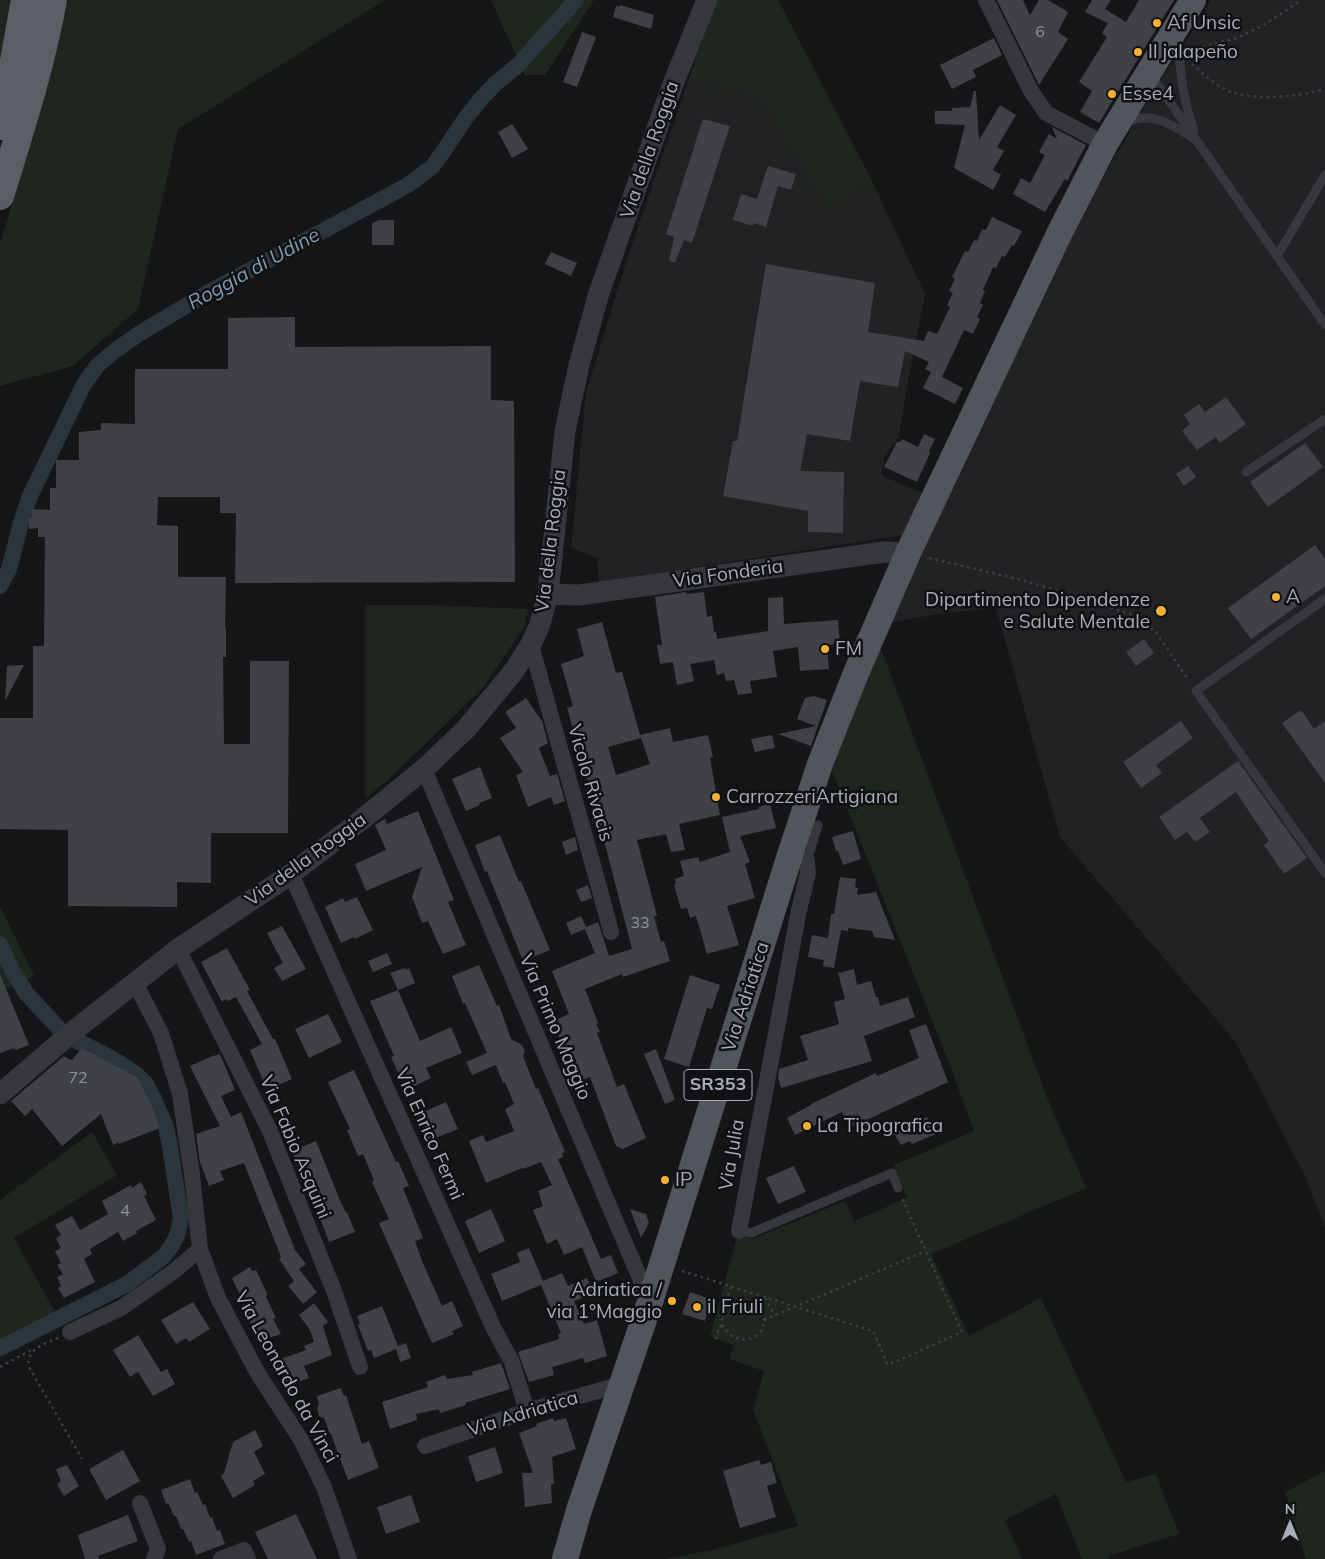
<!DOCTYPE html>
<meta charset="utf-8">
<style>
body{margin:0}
#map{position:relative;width:1325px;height:1559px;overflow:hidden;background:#161618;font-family:Mulish,sans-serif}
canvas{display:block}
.north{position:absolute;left:1265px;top:1499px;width:50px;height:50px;-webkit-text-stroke:4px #111113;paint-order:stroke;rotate:0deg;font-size:14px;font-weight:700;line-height:20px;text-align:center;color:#a8adb8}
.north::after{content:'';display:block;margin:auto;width:18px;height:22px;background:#a8adb8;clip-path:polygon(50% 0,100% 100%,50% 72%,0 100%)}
</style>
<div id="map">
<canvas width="1325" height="1559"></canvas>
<div class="north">N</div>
</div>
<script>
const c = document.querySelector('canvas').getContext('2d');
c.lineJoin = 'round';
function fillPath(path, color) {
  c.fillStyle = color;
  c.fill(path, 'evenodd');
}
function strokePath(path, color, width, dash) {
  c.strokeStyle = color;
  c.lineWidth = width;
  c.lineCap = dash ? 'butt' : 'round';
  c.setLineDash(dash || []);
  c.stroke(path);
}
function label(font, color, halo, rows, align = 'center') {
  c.font = font + ' Mulish,sans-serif';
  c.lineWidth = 5;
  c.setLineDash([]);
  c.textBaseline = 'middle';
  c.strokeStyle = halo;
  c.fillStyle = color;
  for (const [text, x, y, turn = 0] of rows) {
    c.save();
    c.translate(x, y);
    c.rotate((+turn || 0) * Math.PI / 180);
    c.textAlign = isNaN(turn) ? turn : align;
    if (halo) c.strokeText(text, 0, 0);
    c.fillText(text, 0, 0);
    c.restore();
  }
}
fillPath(new Path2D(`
 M716,0H778L872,181L925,294L905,398L899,437L885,456L881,475L922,493L904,535L599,582L597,558L571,548L586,393L627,259Z
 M1211,0H1325V1228L1306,1178L1235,1041L1060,837L996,608L938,614L889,623L1085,209L1157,84L1179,53Z`), '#222225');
fillPath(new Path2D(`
 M0,0H17L0,92Z
 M68,0H385L178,129L138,309L73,366L0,386V244L54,61Z
 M491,0H594L545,75H525Z
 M716,0H778L872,181L828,206L761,96L690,77Z
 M365,605H428L528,609L525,626L483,688L387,781L365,798Z
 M879,643L1048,1100L1086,1188L931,1254L969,1336L1041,1298L1126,1482L1156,1474L1179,1534L1108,1556L1109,1559H1082L1056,1494L1005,1520L1022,1559H666L712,1550L798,1526L753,1410L764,1371L729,1359L734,1345L710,1337L737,1236L752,1239L845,1201L854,1221L907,1198L894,1165L974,1131L951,1068L832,771Z
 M0,906L34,976L0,991Z
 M92,1132L117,1175L14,1238L56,1314L0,1340V1200Z
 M1325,1471V1559H1306L1285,1492Z`), '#1e261f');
strokePath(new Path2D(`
 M0,586L9,569L21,523L30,496L84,384L97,366L116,350L140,333L211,291L408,185L432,167L443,152L467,116L481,99L495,84L518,65L576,0
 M0,944L12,970L26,993L64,1034L113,1059L136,1074L146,1084L153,1097L166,1127L170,1146L181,1219L177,1236L171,1247L163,1257L127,1284L0,1348`), '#2c353c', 16);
fillPath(new Path2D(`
 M997,0H1023L1030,15L1039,0H1048L1068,12L1058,32L1068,39L1039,85Z
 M1092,0H1111L1105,9L1126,22L1139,0H1174L1099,123L1080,112L1092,91L1079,82L1107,37L1102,33L1108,23L1085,12Z
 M620,5L654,15L651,29L613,17L616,6L619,7Z
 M582,32L596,37L577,87L563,82Z
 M994,38L1002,55L973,70L976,77L952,89L940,65Z
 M974,91H976L979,140L1000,105L1016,115L997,147L1004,151L993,170L1001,175L993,190L954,168L965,125L935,124V111H952V108L970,107Z
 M703,119L730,126L692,243L684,240L675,263L669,261L674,237L666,234Z
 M512,124L528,149L512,158L498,132Z
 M1052,127L1086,145L1067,181L1065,179L1045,212L1013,194L1021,178L1030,183L1045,155L1039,152L1049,134L1057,139Z
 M768,166L796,174L791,190L778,186L766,227L754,223L753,226L733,220L741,194L757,199Z
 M992,217L1022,231L1014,246L1012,245L1005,257L1002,256L996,268L993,267L983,290L985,291L980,303L983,305L977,317L980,319L973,334L964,330L942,377L963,388L955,404L923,388L931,372L925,369L929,362L905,351L898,387L860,381L850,441L807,434L800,471L844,472L843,533L808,532V511L723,496L733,441H737L766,264L875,283L868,332L924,341L928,331L937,334L950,307L947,305L953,293L949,291L955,279L952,277L965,251L968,252L974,240L977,241L982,229L986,230Z
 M380,220H394V245H372V223Z
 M551,252L577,263L571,276L545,264Z
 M295,317V347L491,346V400L514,401L515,582L235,583L236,513H220V497H158L157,525L178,526V577H226L225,627H226V657H223L224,744H250V661H289L288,833H211V883L177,882V907L68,906V830L0,829V718H33V646H44L45,537H38V528L29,529V517H32V509L50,510V488H56V460H79V432L101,430V423L135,424V369H228V318Z
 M1226,397L1246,424L1220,443L1216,437L1197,450L1182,431L1190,424L1184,415L1199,404L1205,412Z
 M924,434L935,439L929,452L930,453L917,482L884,467L897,442H900L902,439L918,447Z
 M1305,443L1323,467L1268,507L1250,482Z
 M1188,466L1196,477L1184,486L1176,474Z
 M1315,545L1325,559V586L1251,639L1228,608Z
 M686,592V594L704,592L707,617L712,616L714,632H716L717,639L768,631V598L783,597L784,624L838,620L840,644L827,645L829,669L800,671L798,647L773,651L777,677L750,681L752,693L738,695L734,680L726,681L724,673L717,675L714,660L690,664L694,681L677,685L673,662L660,664L657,645H662L655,597Z
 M602,622L616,673L622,672L641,738L608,747L616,775L650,764L640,735L670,728L673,742L708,735L713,757L710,758L720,815L679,824L685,850L671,852L666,834L637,840L657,916H654L661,942L664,941L670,961L623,977L622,974L585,989L598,1023L596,1024L600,1032L597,1033L617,1087L624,1084L646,1138L623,1149L616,1146L590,1077L579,1081L576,1071L573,1072L553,1021L569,1014L552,971L595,953L585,929L571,935L566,923L581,916L586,927L598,922L609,956L632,949L597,813L567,708L573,706L561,664L584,656L577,629Z
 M1144,639L1154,653L1136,666L1126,652Z
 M24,665L5,701L7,666Z
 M814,696L827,700L811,746L778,734L816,726L797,719L805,698Z
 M526,698L542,721L548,743L539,748L550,776L557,774L565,801L554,805L551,797L528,807L516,775L523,772L500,738L516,728L505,712Z
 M1301,710L1314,729L1325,721V783L1282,723Z
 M1181,721L1193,738L1156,765L1162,773L1141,788L1123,762Z
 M772,735L775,748L755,752L751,739Z
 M1238,761L1307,858L1284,874L1264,845L1269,841L1236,792L1200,818L1210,832L1195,842L1187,832L1175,840L1159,817Z
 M480,767L492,798L479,803L480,805L466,811L452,779Z
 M770,804L776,828L740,836L750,862L745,864L755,898L727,906L739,945L707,954L696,916L690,918L687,908L681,909L674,885L676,884L675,879L684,876L680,861L698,857L700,862L730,852L722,817L759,809V807Z
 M418,811L454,900L448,902L466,945L443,954L428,921L422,923L412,897L422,867L366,891L355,864L386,850L375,825L385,819L387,824Z
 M853,831L861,859L843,865L838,851H836L832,837Z
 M500,835L519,882L521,881L550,950L523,961L487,871L485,872L475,845Z
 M575,837L578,850L566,855L562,842Z
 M840,877L856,879L855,887L858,888L857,895L876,892L895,940L874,937L872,931L848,928V931L841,930L834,968L823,966L824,960L808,957L812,935L828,938L831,914H834Z
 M588,885L592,898L581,902L576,890Z
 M357,897L373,930L355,939L354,937L341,943L325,907L343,898L345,902Z
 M282,926L306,969L282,981L274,968L283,963L267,933Z
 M227,948L250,990L247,991L273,1039H275L292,1079L269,1089L266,1083H264L250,1050L262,1044L236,997L228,1001L226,999L222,1002L201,962Z
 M387,953L392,964L373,972L368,961Z
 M479,965L497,1006L499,1005L511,1039L522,1045L525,1051L523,1056L536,1089L538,1088L565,1152L562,1153L563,1157L558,1159L601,1259L611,1255L618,1273L596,1282L582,1247L564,1255L557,1239L547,1244L533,1210L543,1206L538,1191L552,1185L541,1162L523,1169L522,1168L486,1183L469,1141L483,1135L486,1142L514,1131L505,1109L514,1104L505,1082L503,1083L496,1065L472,1075L466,1062L487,1053L465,1003L463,1004L452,976Z
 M405,968L406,970L409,968L415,983L398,990L390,973Z
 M854,969L857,985L871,981L876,997H878L880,1006L908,997L915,1017L864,1036L872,1061L781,1088L778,1078L779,1069L808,1060L800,1036L839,1024L834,1002L845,999L838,973Z
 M0,974L29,1045L16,1050L14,1048L0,1053Z
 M690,975L720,985L712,1009L707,1008L689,1067L664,1059Z
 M398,990L420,1041L451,1027L462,1053L426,1068L431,1078L406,1090L391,1057L394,1056L370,1001Z
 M328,1014L342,1042L309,1058L295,1029Z
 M926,1024L948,1082L849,1128L842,1112L795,1135L787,1118L811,1105V1104L876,1073L877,1076L919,1058L909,1030Z
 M82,1048L138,1078L148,1099L149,1098L160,1128L119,1144V1142L113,1145L101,1114L62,1146L32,1109L25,1116L11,1101L64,1056L70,1060L71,1059L72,1060Z
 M656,1049L675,1100L665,1104L644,1054Z
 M220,1054L235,1090L221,1096L231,1117L241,1112L295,1250L306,1264L299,1269L317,1292L303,1304L288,1286L294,1281L279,1259L281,1257L244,1163L220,1171L224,1180L209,1186L200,1162L196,1134L220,1126L190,1066L210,1057Z
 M354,1070L396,1162L398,1161L409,1186L403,1188L423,1238L415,1241L422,1261L442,1306L452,1301L463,1326L452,1331L454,1334L432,1343L379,1223L389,1219L372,1182L374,1180L363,1154L358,1156L347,1130L350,1129L328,1082Z
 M446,1102L458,1129L428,1141L417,1115Z
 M927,1117L936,1134L912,1144L910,1141L901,1145L894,1133Z
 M316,1141L339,1198L346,1213L347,1212L355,1232L329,1242L308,1186L306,1187L292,1151Z
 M794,1166L806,1192L778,1204L766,1178Z
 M141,1182L147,1194L144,1196L156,1220L136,1231L137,1233L123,1241L118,1232L90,1249L92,1254L84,1259L95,1282L64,1298L58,1288L61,1286L57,1277L63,1274L57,1265L61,1263L55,1251L61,1248L56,1238L61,1235L55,1225L72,1216L80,1230L108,1214L102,1201L131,1185L132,1188Z
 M491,1209L505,1241L479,1253L465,1221Z
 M630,1209L646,1214L649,1223L641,1238Z
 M529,1248L543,1281L562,1273L568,1286L587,1278L594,1294L574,1301L584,1324L597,1320L607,1356L585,1363L583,1358L552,1367L554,1375L529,1382L518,1352L559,1339L558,1334L561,1333L541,1285L502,1301L491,1274L520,1262L517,1253Z
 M250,1267L252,1271L256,1270L267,1293L266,1297L276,1318L273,1319L281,1334L269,1338L264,1328L255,1332L242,1305L244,1304L232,1278Z
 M690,1292L711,1299L705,1321L682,1314Z
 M193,1302L210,1329L189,1342L186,1338L176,1344L161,1320Z
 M314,1303L328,1322L323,1326L332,1355L304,1366L309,1378L287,1386L278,1360L306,1350L304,1346L314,1342L310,1330L299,1315Z
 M382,1306L398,1346L406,1343L411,1358L400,1362L396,1349L374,1358L371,1350L368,1351L358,1325L360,1324L357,1316Z
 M138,1335L161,1372L167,1369L175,1384L153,1396L138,1372L130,1377L113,1350Z
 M501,1363L510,1389L465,1403L466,1405L440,1413L439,1409L416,1414L417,1420L390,1429L382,1402L428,1387L426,1382L445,1375L447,1379L473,1375L472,1372Z
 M341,1388L344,1396L346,1395L362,1444L369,1441L379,1468L348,1480L331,1434H330L324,1418L319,1416L317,1408L319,1404L317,1396Z
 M553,1418L554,1421L566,1418L576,1449L552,1457L554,1484L551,1485L552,1503L525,1507L522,1473H533L519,1433L537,1426L536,1424Z
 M255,1430L263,1446L254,1452L265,1474L253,1481L255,1485L233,1498L221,1476L224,1473L233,1442Z
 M495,1447L503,1473L476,1482L468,1456Z
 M123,1450L140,1481L106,1500L89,1469Z
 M759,1460L761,1465L771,1462L777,1483L767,1486L776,1517L740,1528L723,1471Z
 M67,1465L79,1486L64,1496L57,1484L61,1481L56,1469Z
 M190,1479L195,1493L197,1492L203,1505L205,1504L210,1518L212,1517L217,1531L220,1530L225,1544L196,1555L191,1541L189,1542L183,1529H181L176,1516H174L168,1503L166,1504L161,1490Z
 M411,1495L420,1522L386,1534L377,1507Z
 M296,1514L317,1559H268L255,1532Z
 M128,1515L138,1541L98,1556L99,1559H85L78,1535Z`), '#404145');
strokePath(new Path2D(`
 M1190,50L1237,38L1264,25L1301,0
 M1192,64C1201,72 1211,81 1222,88C1244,102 1301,97 1325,89
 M929,558L1022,580L1098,603L1132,615L1156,632L1189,681
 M682,1271L873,1331L888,1365L962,1332L902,1198
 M731,1287C728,1297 721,1310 722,1321C724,1339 750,1346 761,1331C763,1328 764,1324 764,1320L926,1251
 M765,1298L775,1316
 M58,1338C44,1344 26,1349 29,1367L82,1459
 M716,1339L719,1327L723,1325
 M0,1367L33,1349`), '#3d3f44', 2.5, [2.5, 4]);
strokePath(new Path2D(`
 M1179,37C1179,69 1183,101 1194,130
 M1151,75L1325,325
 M1126,123C1149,109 1175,126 1194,139
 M1277,256L1325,175
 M1246,472L1325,419
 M1325,599L1196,691L1325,873
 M807,862L818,825
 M739,1231L751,1233L892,1173L898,1188`), '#37383d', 9);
strokePath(new Path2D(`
 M986,0L1031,91L1046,113L1105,144
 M531,644C557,741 586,836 611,932
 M424,769L650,1302
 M291,874L494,1329L512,1362L527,1411
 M178,949L269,1129L334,1291L360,1367
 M135,983L161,1033L180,1094L192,1175L200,1249L218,1298L257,1372L301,1440L324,1487L349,1559
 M739,1231L799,910L808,873L807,862L790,855
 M70,1332L121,1308L173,1272L200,1249
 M425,1446L527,1411L622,1384
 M140,1503L158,1549L154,1559
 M221,1559L244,1550L248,1559`), '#37383d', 16);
strokePath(new Path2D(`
 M548,594L579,595L884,552L908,553
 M0,1094L76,1029L178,949L291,874L369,814L424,769L466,729L514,671L531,644L539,627L548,594L565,431L579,365L599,293L673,84L707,0`), '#37383d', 21);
strokePath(new Path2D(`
 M565,1559L579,1510L650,1302L790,855L820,764L856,673L908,553L1060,232L1105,144L1193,0`), '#53555c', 26);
strokePath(new Path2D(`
 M0,126L6,105L25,0
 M0,196C20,131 41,67 53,0`), '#5b5e65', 28);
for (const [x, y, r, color] of [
 [1157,23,5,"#f2b134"],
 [1138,52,5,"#f2b134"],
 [1112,94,5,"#f2b134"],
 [1276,597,5,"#f2b134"],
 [1161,611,6,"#f2b134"],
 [825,649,5,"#f2b134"],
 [716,797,5,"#f2b134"],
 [807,1126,5,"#f2b134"],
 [665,1180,5,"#f2b134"],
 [672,1301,5,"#f2b134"],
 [697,1307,5,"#f2b134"]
]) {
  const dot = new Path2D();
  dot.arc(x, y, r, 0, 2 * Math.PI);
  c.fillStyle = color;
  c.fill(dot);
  strokePath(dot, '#111113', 2);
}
label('16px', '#8e929b', null, [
 ["6",1040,32],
 ["33",640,923],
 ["72",78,1078],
 ["4",125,1211]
]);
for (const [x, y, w] of [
 [718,1085,68]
]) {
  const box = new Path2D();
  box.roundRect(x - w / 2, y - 15.5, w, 31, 4);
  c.fillStyle = '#111113';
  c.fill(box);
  strokePath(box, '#a8adb8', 1);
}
label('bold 18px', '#a8adb8', null, [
 ["SR353",718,1085]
]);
label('19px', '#a8adb8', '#111113', [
 ["Af Unsic",1167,23],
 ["Il jalapeño",1148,52],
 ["Esse4",1122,94],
 ["A",1286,597],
 ["Dipartimento Dipendenze",1150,600,"right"],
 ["e Salute Mentale",1150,622,"right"],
 ["FM",835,649],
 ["CarrozzeriArtigiana",726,797],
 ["La Tipografica",817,1126],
 ["IP",675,1180],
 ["Adriatica /",662,1290,"right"],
 ["via 1°Maggio",662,1312,"right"],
 ["il Friuli",707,1307]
], 'left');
label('19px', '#a8adb8', '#111113', [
 ["Via della Roggia",650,150,-71],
 ["Via della Roggia",551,541,-83],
 ["Via Fonderia",728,574,-8],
 ["Vicolo Rivacis",590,783,74],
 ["Via della Roggia",306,860,-36],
 ["Via Adriatica",746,997,-72],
 ["Via Primo Maggio",555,1027,67],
 ["Via Enrico Fermi",429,1134,66],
 ["Via Fabio Asquini",295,1147,67],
 ["Via Julia",732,1155,-80],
 ["Via Leonardo da Vinci",286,1377,61],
 ["Via Adriatica",523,1414,-17]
]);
label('italic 20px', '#7f9bb3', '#111113', [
 ["Roggia di Udine",254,269,-29]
]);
</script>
